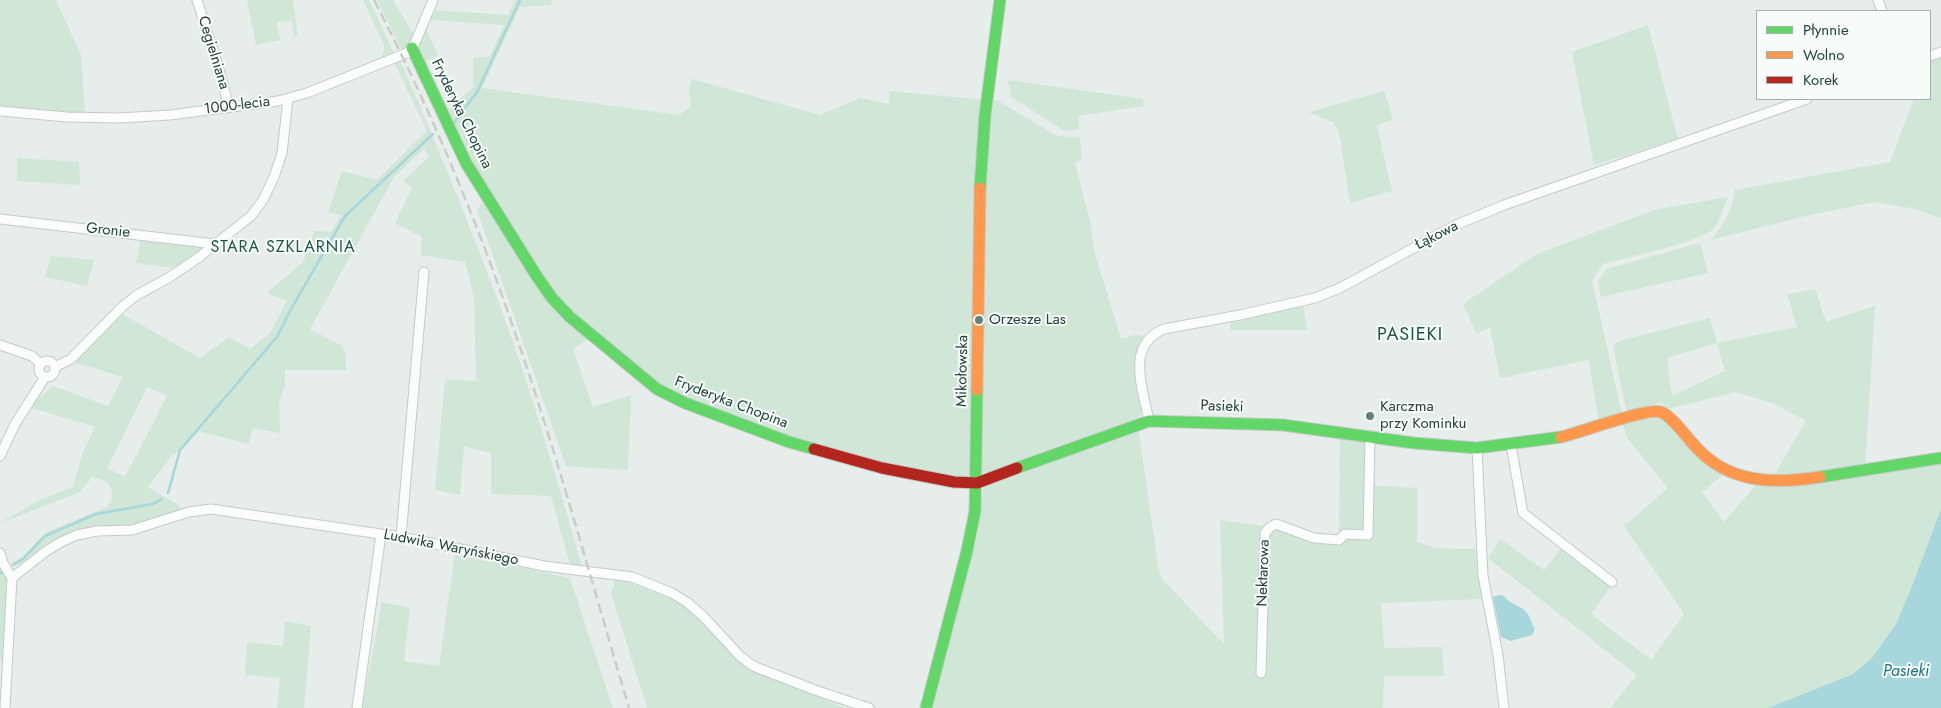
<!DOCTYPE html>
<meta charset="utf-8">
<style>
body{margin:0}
#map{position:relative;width:1941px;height:708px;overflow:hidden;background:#e7edea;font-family:Jost,sans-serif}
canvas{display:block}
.legend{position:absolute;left:1756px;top:10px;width:175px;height:90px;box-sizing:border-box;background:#f7fbf9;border:1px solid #a2b1ac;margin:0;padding:6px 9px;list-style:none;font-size:15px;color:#234239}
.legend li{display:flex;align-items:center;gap:10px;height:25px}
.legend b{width:25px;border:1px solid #a2b1ac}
</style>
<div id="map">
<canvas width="1941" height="708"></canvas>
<ul class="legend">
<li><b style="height:6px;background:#63d668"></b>Płynnie</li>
<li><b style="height:6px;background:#ff974d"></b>Wolno</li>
<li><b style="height:6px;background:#b3261e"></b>Korek</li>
</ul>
</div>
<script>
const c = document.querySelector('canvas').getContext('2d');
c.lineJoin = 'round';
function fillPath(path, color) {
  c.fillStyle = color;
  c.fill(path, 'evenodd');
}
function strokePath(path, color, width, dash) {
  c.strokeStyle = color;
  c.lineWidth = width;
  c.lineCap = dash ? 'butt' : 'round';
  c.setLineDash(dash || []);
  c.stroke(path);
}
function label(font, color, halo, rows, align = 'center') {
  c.font = font + ' Jost,sans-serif';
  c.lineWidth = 4;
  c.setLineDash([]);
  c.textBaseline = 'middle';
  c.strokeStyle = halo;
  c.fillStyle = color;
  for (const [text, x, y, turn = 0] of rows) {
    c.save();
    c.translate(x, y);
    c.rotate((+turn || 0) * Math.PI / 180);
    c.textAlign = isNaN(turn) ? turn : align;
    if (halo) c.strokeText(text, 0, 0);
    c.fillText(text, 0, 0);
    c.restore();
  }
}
fillPath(new Path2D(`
 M0,0H56L81,55L85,114L0,108Z
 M247,0H293L298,36L294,37L292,21L277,22L280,40L256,45Z
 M363,0H369L395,55L310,89L306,88L381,57L384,50V45Z
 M377,0H393L414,35L410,44L402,50Z
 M515,0H552L551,5L520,7L482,88L679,115L691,106L689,89L692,79L820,115L860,98L889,104V91L998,101L1057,136L1080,138L1082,159L1075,163L1090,221L1094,250L1121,339L1135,335L1143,336V341C1128,358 1140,389 1143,409L1137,419L1159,572L1163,580L1224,644L1220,520L1339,536L1340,436L1365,439V485L1417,488V542L1435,548L1475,549L1484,599L1381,603L1384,648L1442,647L1444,676H1384L1383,708H929L976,542L985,477H949L880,462L790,439L658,387L594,335L573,349L593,407L631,395L628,470L566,466L477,210L488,196L419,52V46L426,29L438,55L426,61L449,110L473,87V58L490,56L504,25L430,20L435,10L508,15Z
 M1648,25L1678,139L1594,165L1572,52Z
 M1941,55V219L1916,209L1874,202L1805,216L1711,240C1724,225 1732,210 1735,190L1890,162L1914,99H1930V60Z
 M400,60C437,145 472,230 504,317C534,399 558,483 582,567L570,565L551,496L491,494V453L464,446L460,495L435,490L445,379L476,381L474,297L465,262L421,255L422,237L395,223L412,188L403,181L429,157L424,149L394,177L310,329L342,346L346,354V370H285V386L279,402L280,433L253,428L248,444L199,431L182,450L172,455L148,487L178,505L181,510C163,518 145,526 125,527C114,528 101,525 90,528C66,532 41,549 23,565L11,563L22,557L45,533L107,507L113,497C111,482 106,480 92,477L80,492L0,523L39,500L73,487L83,452L95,427L29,407L53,386L108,406L123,377L73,362L122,314L200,358L229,337L250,349L270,333L287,301L267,293L303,262L315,231L331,232L341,215L328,212L342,171L377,180L427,131L394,62ZM147,387L167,396L125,477L107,468Z
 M1008,80L1143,99L1144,106L1078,116L1079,129L1065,131L1011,97Z
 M1384,91L1393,119L1377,126L1392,191L1350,203L1340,137L1334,123L1309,112Z
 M17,158L79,162L80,185L17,181Z
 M1728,197C1724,207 1720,220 1713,229C1701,242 1625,258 1603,264L1592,280L1622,415L1599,423L1589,360L1500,378L1490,327L1477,334L1463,304L1537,254L1657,209Z
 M141,237L201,244L204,247L173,268L136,263Z
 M1700,243L1708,273L1601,297L1598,282L1606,269Z
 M51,256L94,260L87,286L45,277Z
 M1815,289L1826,322L1875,306L1865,467L1772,479L1806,421L1775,404L1736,392L1668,409L1661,402L1629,413L1626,409L1613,346L1619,341L1710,318L1717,343L1797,327L1787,294ZM1717,343L1725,371L1672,396L1667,358Z
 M1303,305L1307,330H1231L1230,322Z
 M1655,413L1725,473L1702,492L1724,522L1756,485L1941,461V509L1914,581L1896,624L1871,659L1853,674L1768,708H1610L1637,675L1488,558L1500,539L1544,570L1562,547L1611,587L1591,614L1651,660L1684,614L1624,526L1668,488L1627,438L1622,422Z
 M455,553L570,578L613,708H362L382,602L410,608L404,661L439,666Z
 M0,564L7,578L6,660L0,659Z
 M616,578L681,602L743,664L845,708H647L611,593Z
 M285,621L311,626L304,708H277L280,678L245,675L247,642L283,646Z`), '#d0e6d6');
fillPath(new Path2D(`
 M1941,509V708H1768L1853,674L1871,659L1896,624L1914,581Z
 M1499,595L1504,596C1509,604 1521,605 1527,613C1530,617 1532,624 1535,629L1532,635L1511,641L1501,637L1493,597Z`), '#a7d7dc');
strokePath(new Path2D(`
 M453,124L477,92L520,0
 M168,493L180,450L277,337L291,309L345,216L433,134
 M13,565L23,559L45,536L96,514L153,504L162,499
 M0,574L1,573`), '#a7d7dc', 2.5);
const street = new Path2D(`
 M197,0L218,66L229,107
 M1878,0L1882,11
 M1930,56L1941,52
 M0,111L67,117L119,118L170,115L278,101L307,93L407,53L415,43L433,0
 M0,219L215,244
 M0,345L32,356L41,364
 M39 369a8 8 0 1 1 16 0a8 8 0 1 1-16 0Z
 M55,367L71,359L123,306L137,295L170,277L198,258L251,216L263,200L274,177L282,153L288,99
 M1149,421C1143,389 1125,345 1164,329L1240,315L1315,298L1340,288L1456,225L1504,205L1807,99
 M1511,445L1523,513L1612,582
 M1477,448L1483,576L1498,655L1504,708
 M0,456L15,424L45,377
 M401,537L424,272
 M0,553L3,563L12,578L5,708
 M12,578L45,552L61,542L77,535L97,531L132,530L189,512L211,509L401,537L544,566L632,577L672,593L688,603L703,616L740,656L753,666L815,690L869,708
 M1261,673L1265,533L1270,527L1276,524L1314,538L1339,540L1345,534L1368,535L1370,436
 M357,708L381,534`);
const fast = new Path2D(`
 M412,48L466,163L536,275L552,298L570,317L657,389L685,403L789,442L814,449
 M980,188L985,115L1000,0
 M1017,468L1149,421L1283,425L1414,443L1477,448L1561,437
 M1820,477L1941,458
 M926,708L967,551L975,511L977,390`);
const slow = new Path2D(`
 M977,390L980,188
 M1561,437C1579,433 1648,407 1661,412C1672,416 1687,438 1696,447C1729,484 1775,484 1820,477`);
const jam = new Path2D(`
 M814,449L882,468L954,482L977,483L1017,468`);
strokePath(street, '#c4cac7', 11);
strokePath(fast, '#c3cac7', 13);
strokePath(slow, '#c3cac7', 13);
strokePath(jam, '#c3cac7', 13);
strokePath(street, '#fbfcfc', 9);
strokePath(fast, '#63d668', 11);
strokePath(slow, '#ff974d', 11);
strokePath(jam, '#b3261e', 11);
strokePath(new Path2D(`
 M374,0C428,104 474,213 512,324C556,450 591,580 629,708`), '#c8cdcb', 2.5, [10, 5]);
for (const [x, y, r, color] of [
 [979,320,5,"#687e77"],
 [1370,416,5,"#687e77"]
]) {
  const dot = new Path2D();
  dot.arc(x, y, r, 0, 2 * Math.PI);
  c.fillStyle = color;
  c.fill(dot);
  strokePath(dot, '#f7fbf9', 2);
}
label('15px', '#234239', '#f7fbf9', [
 ["Cegielniana",213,53,73],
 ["1000-lecia",237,106,-7],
 ["Fryderyka Chopina",461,114,64],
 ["Gronie",108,231,6],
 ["Łąkowa",1437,236,-27],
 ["Mikołowska",963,371,-89],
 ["Fryderyka Chopina",731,403,21],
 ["Pasieki",1222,407,2],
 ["Ludwika Waryńskiego",451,548,11],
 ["Nektarowa",1264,573,-88]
]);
label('15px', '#234239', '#f7fbf9', [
 ["Orzesze Las",989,320],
 ["Karczma",1380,407],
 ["przy Kominku",1380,424]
], 'left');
c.letterSpacing = '1px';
label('16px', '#1d5646', '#f7fbf9', [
 ["STARA SZKLARNIA",283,248]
]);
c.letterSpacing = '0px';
label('italic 16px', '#197482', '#f7fbf9', [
 ["Pasieki",1906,672]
]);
c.letterSpacing = '1px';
label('18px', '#1d5646', '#f7fbf9', [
 ["PASIEKI",1410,336]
]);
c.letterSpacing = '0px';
</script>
